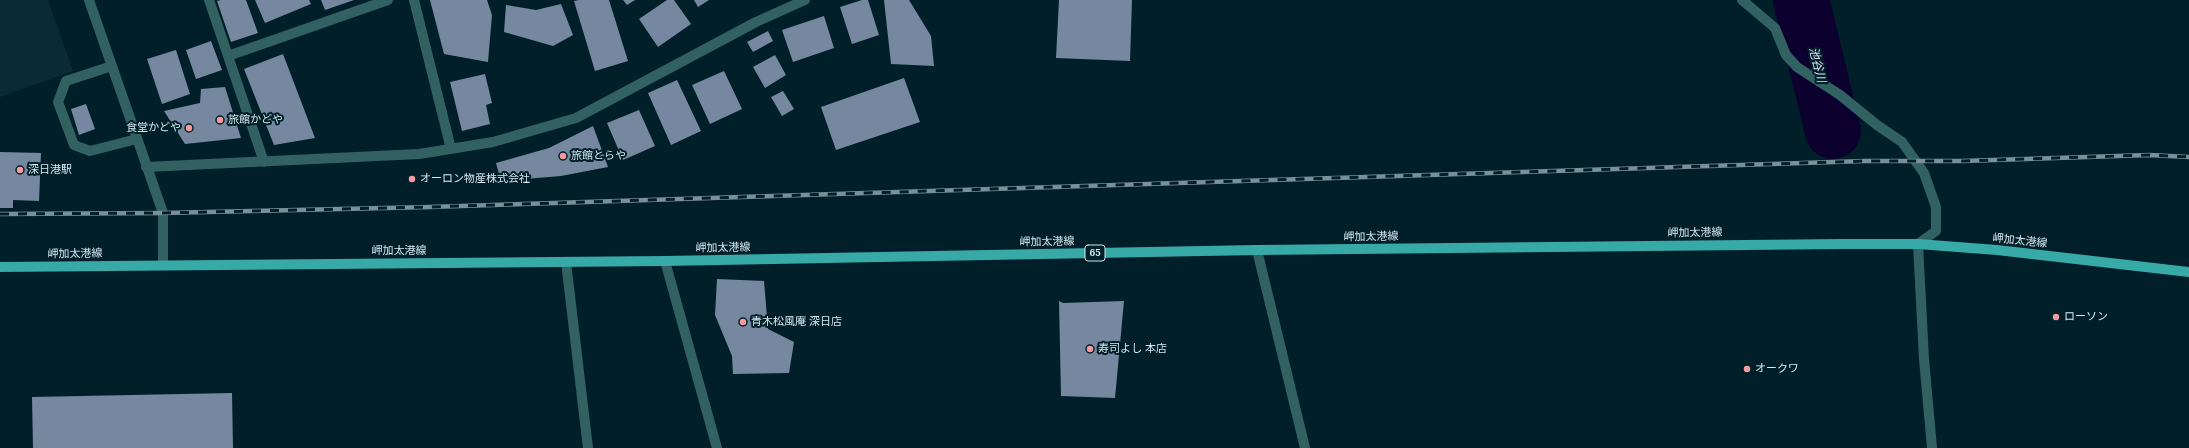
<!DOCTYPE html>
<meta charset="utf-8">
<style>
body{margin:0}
canvas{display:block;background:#011f29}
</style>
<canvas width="2189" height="448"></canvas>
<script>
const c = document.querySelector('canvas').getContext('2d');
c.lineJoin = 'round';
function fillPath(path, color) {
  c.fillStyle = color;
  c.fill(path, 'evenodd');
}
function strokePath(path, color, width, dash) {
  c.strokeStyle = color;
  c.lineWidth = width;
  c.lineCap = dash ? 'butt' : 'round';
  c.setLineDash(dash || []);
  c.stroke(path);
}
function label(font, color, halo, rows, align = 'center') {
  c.font = font + ' Lora,"Noto Sans JP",serif';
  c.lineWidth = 4;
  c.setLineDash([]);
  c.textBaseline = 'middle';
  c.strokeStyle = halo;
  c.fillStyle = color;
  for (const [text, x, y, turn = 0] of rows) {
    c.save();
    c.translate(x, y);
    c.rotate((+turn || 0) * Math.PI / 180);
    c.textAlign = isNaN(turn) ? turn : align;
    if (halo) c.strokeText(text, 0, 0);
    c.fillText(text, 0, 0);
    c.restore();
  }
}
fillPath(new Path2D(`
 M0,0H48L73,71L0,97Z`), '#0a2a34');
strokePath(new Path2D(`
 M1801,0L1833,131`), '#0b002e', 56);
fillPath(new Path2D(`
 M221,0H246L258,33L231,42L217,1Z
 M255,0H309L311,4L265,23Z
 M321,0H354L325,10Z
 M430,0H487L492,15L488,62L444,54Z
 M579,0H609L628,61L595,71L574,1Z
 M623,0H635L627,5Z
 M667,0H674L691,24L658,47L639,19Z
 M694,0H709L698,7Z
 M862,0H868L879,35L852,44L840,7Z
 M884,0H909L931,36L934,66L891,64Z
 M1059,0H1132L1130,61L1056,58Z
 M561,4L573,35L553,46L504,32L506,5L536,10Z
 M824,16L834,48L793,62L782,30Z
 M768,31L773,41L753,52L747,42Z
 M211,41L222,70L196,79L186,50Z
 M176,50L190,94L162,104L147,59Z
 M283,54L315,138L274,145L244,69Z
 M775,55L786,75L765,88L753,67Z
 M724,71L742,109L710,124L692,85Z
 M485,74L492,103L486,105L490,124L462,131L450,82Z
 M904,78L920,122L836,150L821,107Z
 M677,80L701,131L671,145L648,93Z
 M225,87L241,138L185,144L164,111L200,103L201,89Z
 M783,91L794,109L782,116L771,97Z
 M86,104L95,129L79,135L71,109Z
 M639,110L655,146L623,160L607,123Z
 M593,126L608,167L561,176L501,181L496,163L549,148Z
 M0,152L41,153L39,201L13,200V208H0Z
 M717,279L764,281L768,329L794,342L789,373L733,374L732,356L715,315Z
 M1059,301L1063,303L1124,301L1115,398L1061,396Z
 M232,393L233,448H33L32,397Z`), '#75889f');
strokePath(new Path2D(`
 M112,66L66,81L58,102L74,145L90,151L137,139`), '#316261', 10);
strokePath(new Path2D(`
 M209,0L264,162
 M414,0L451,149
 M1742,0L1775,28L1786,55L1797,67L1840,95L1877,125L1902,142L1924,173L1936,207V231L1918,244
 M228,56L388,0
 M146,167L419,154L493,142L576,118L756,22L805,0
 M1257,250L1305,448
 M566,262L588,448`), '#316261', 10);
strokePath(new Path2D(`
 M89,0L163,213V265
 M1918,244L1924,359L1932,448
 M665,261L717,448`), '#316261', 10);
strokePath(new Path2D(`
 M0,267L665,261L1257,250L1843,244H1918L1997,250L2189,272`), '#37aaa7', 10);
const rail = new Path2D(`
 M0,214L163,213L430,207L1865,161H1963L2149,155L2189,157`);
strokePath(rail, '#799098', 4.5);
strokePath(rail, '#011f29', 3, [9]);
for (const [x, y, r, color] of [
 [220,120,4,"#f49b9f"],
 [189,128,4,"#f49b9f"],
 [563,156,4,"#f49b9f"],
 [20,170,4,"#f49b9f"],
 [412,179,4,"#f49b9f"],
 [2056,317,4,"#f49b9f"],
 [743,322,4,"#f49b9f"],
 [1090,349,4,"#f49b9f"],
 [1747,369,4,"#f49b9f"]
]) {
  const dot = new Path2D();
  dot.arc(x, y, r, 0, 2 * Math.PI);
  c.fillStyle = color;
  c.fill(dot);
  strokePath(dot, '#011f29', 1.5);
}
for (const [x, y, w] of [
 [1095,253,20]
]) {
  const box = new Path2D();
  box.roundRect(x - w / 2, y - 8, w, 16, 3);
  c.fillStyle = '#011f29';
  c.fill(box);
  strokePath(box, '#d7e8ef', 1);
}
label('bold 10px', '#d7e8ef', null, [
 ["65",1095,253]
]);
label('11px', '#d7e8ef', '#011f29', [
 ["旅館かどや",228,120],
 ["食堂かどや",181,128,"right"],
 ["旅館とらや",571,156],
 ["深日港駅",28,170],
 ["オーロン物産株式会社",420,179],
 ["ローソン",2064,317],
 ["青木松風庵 深日店",751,322],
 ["寿司よし 本店",1098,349],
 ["オークワ",1755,369]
], 'left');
label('11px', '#d7e8ef', '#011f29', [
 ["岬加太港線",1695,233,-1],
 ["岬加太港線",1371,237,-1],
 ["岬加太港線",2020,241,6],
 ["岬加太港線",1047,242,-1],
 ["岬加太港線",723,248,-1],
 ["岬加太港線",399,251],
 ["岬加太港線",75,254,-1]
]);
label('italic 12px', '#dedff5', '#011f29', [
 ["池谷川",1817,65,76]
]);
</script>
